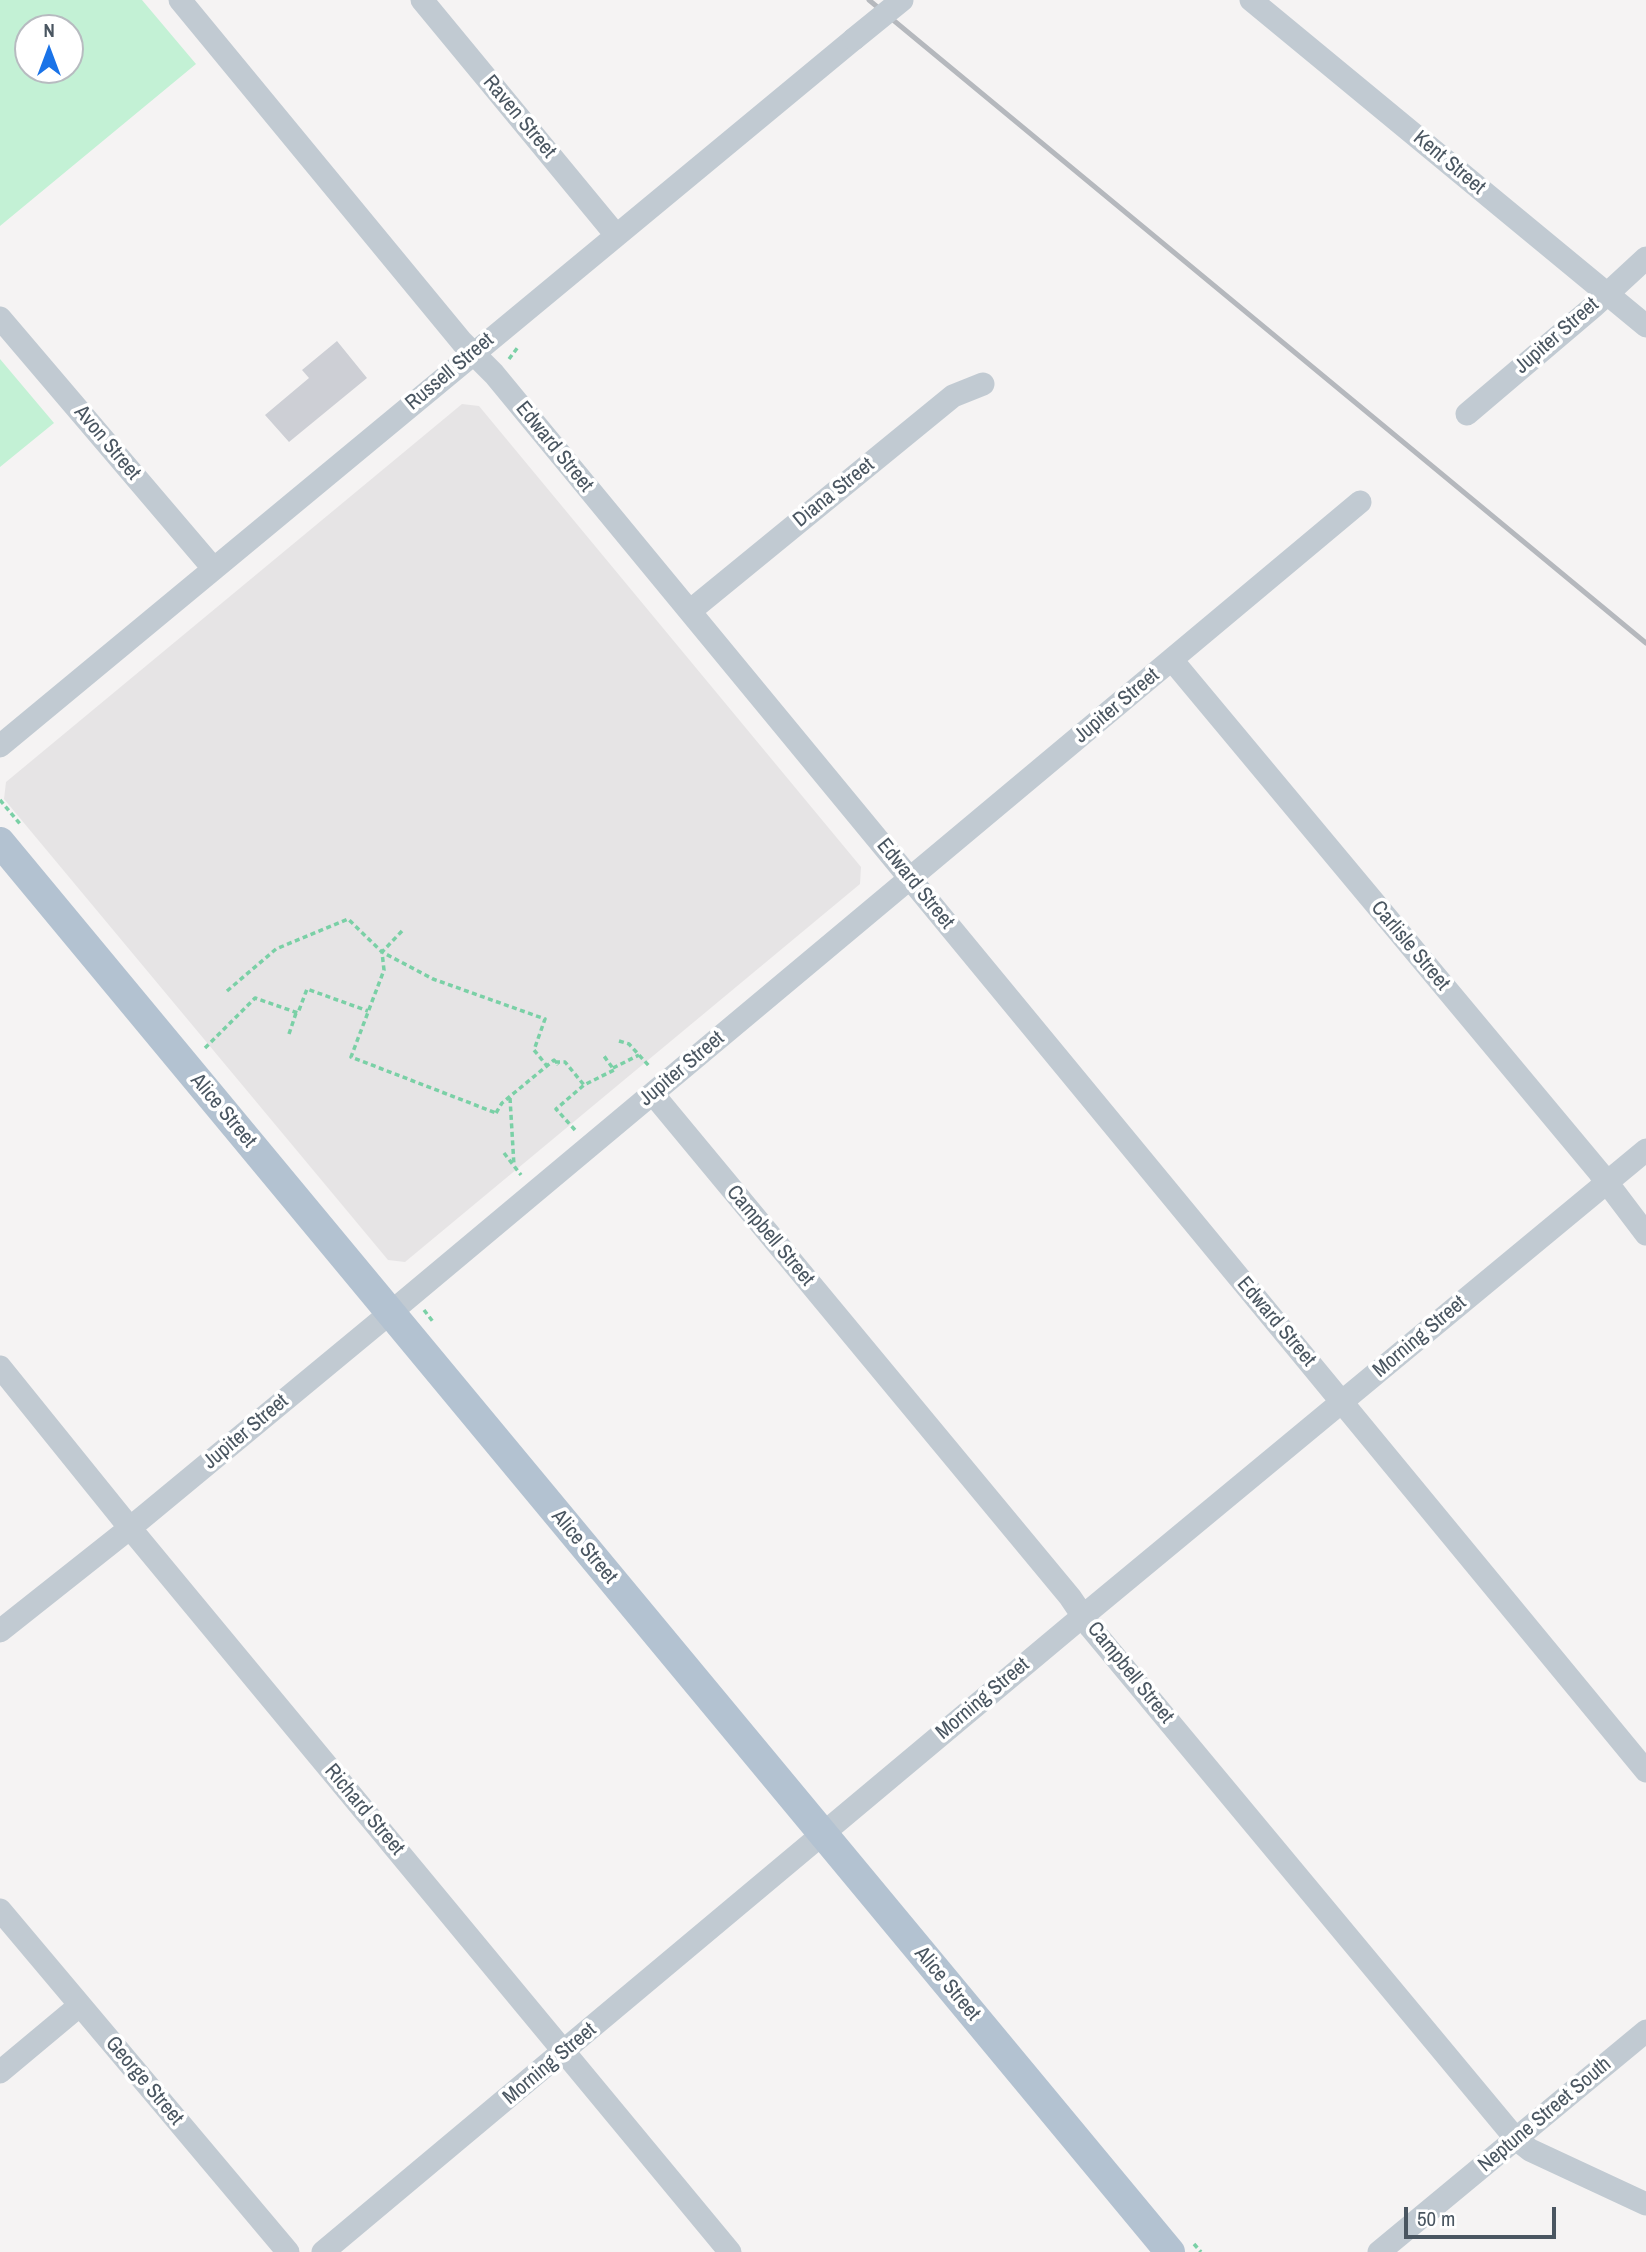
<!DOCTYPE html>
<style>
body{margin:0}
#map{position:relative;width:1646px;height:2252px;overflow:hidden;background:#f5f3f3;font-family:"Archivo Narrow",sans-serif}
canvas{display:block}
.north{position:absolute;left:14px;top:14px;width:70px;height:70px;box-sizing:border-box;background:#fff;border:2px solid #b7bbc0;border-radius:50%;rotate:0deg;font-size:19px;font-weight:700;line-height:28px;text-align:center;color:#4a5661}
.north::after{content:'';display:block;margin:auto;width:24px;height:32px;background:#1a73e8;clip-path:polygon(50% 0,100% 100%,50% 72%,0 100%)}
.scale{position:absolute;left:1404px;top:2207px;width:152px;height:32px;box-sizing:border-box;border:4px solid #4a5661;border-top:0;padding-left:9px;font-size:21px;line-height:24px;white-space:nowrap;color:#4a5661;-webkit-text-stroke:5px #fff;paint-order:stroke}
</style>
<div id="map">
<canvas width="1646" height="2252"></canvas>
<div class="north">N</div>
<div class="scale">50 m</div>
</div>
<script>
const c = document.querySelector('canvas').getContext('2d');
c.lineJoin = 'round';
function fillPath(path, color) {
  c.fillStyle = color;
  c.fill(path, 'evenodd');
}
function strokePath(path, color, width, dash) {
  c.strokeStyle = color;
  c.lineWidth = width;
  c.lineCap = dash ? 'butt' : 'round';
  c.setLineDash(dash || []);
  c.stroke(path);
}
function label(font, color, halo, rows, align = 'center') {
  c.font = font + ' "Archivo Narrow",sans-serif';
  c.lineWidth = 7;
  c.setLineDash([]);
  c.textBaseline = 'middle';
  c.strokeStyle = halo;
  c.fillStyle = color;
  for (const [text, x, y, turn = 0] of rows) {
    c.save();
    c.translate(x, y);
    c.rotate((+turn || 0) * Math.PI / 180);
    c.textAlign = isNaN(turn) ? turn : align;
    if (halo) c.strokeText(text, 0, 0);
    c.fillText(text, 0, 0);
    c.restore();
  }
}
fillPath(new Path2D(`
 M462,404L479,406L861,867L860,884L405,1262L388,1260L4,799L6,782Z`), '#e6e4e5');
fillPath(new Path2D(`
 M0,0H142L196,64L0,226ZM70,28V70H28V28Z
 M0,359L54,423L0,467Z`), '#c3f1d5');
fillPath(new Path2D(`
 M337,341L367,378L289,442L265,415L309,378L302,370Z`), '#cdcfd5');
strokePath(new Path2D(`
 M509,359L518,347
 M0,800L21,825
 M402,931L382,952L384,970L351,1057L496,1113
 M227,991L276,949L348,919L382,952L433,979L545,1019L534,1050L547,1066
 M289,1034L296,1013
 M619,1041L629,1044L650,1067
 M205,1048L255,998L298,1013L307,989L368,1011
 M555,1062H565L584,1085
 M613,1068L639,1055
 M510,1098L514,1166
 M496,1113L502,1103L554,1060L558,1065
 M575,1130L556,1109L584,1085L614,1070L604,1056
 M504,1153L521,1175
 M424,1310L434,1323
 M1194,2244L1201,2252`), '#7ad0a6', 3.5, [5, 3.5]);
strokePath(new Path2D(`
 M180,0L462,342L494,374L1646,1771
 M422,0L616,235
 M1251,0L1646,326
 M0,318L213,568
 M1467,414L1593,307L1646,258
 M690,611L953,396L983,384
 M1172,660L1599,1172L1646,1234
 M0,746L854,39
 M653,1094L1070,1597L1091,1628L1516,2139L1530,2150L1646,2204
 M0,1367L130,1528L730,2252
 M0,1631L130,1528L390,1313L1360,502
 M0,1910L288,2252
 M0,2072L79,2006
 M323,2252L1083,1616L1646,1150
 M1379,2252L1646,2031`), '#c1cad2', 23);
strokePath(new Path2D(`
 M0,842L1170,2252`), '#b3c2d1', 30);
strokePath(new Path2D(`
 M869,0L1646,643`), '#b5b8bd', 5);
strokePath(new Path2D(`
 M854,39L902,0`), '#c1cad2', 23);
label('21px', '#4a5661', '#fff', [
 ["Raven Street",519,117,50],
 ["Kent Street",1449,163,40],
 ["Jupiter Street",1557,336,-41],
 ["Russell Street",450,372,-40],
 ["Avon Street",107,443,50],
 ["Edward Street",554,447,51],
 ["Diana Street",834,493,-39],
 ["Jupiter Street",1117,706,-40],
 ["Edward Street",915,884,51],
 ["Carlisle Street",1410,946,50],
 ["Jupiter Street",682,1069,-40],
 ["Alice Street",223,1111,50],
 ["Campbell Street",770,1236,50],
 ["Edward Street",1276,1322,50],
 ["Morning Street",1420,1337,-40],
 ["Jupiter Street",246,1432,-40],
 ["Alice Street",584,1547,50],
 ["Campbell Street",1130,1673,51],
 ["Morning Street",983,1699,-40],
 ["Richard Street",364,1810,50],
 ["Alice Street",947,1984,50],
 ["Morning Street",550,2064,-40],
 ["George Street",144,2081,50],
 ["Neptune Street South",1545,2115,-40]
]);
</script>
